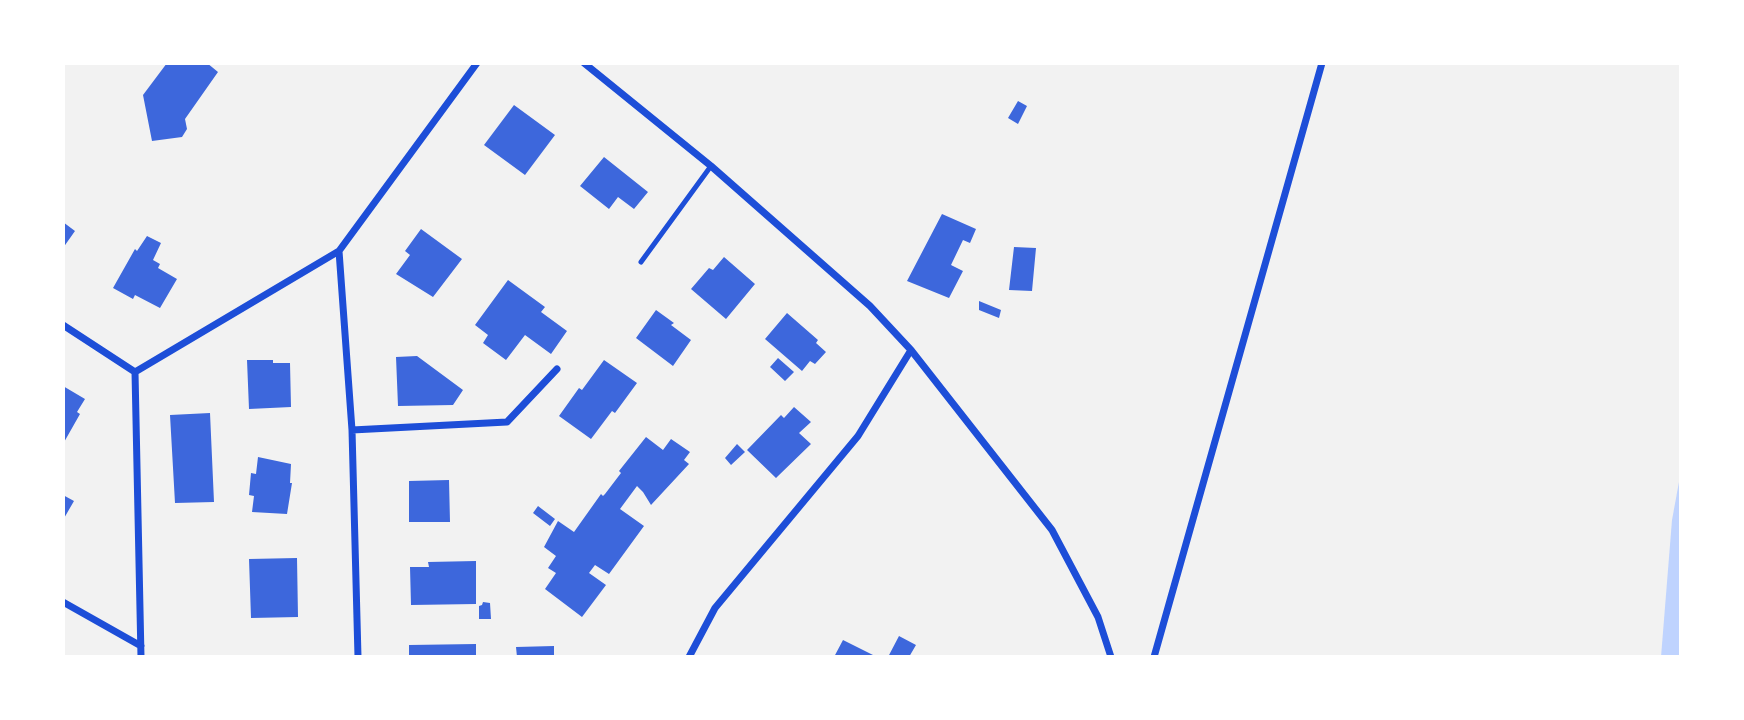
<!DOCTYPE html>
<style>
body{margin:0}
#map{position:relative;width:1744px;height:720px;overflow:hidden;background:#f2f2f2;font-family:"Exo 2",sans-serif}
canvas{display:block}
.frame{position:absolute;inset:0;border:65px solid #fff;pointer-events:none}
</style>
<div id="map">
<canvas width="1744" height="720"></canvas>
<div class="frame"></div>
</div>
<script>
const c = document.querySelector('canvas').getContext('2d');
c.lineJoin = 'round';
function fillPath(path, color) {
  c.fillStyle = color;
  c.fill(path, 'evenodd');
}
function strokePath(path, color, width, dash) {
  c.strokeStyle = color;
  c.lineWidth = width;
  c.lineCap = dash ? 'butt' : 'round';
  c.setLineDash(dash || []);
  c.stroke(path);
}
fillPath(new Path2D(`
 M1681,471V657H1661L1672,520Z`), '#bfd3fe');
fillPath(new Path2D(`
 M167,63H207L218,72L185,119L187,129L182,137L152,141L143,95Z
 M1018,101L1027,106L1018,124L1008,118Z
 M514,105L555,135L525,175L484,145Z
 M604,157L648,192L634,209L618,197L609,209L580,186Z
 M942,214L976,229L970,243L963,240L951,265L963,271L949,298L907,281Z
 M63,222L75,231L63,248Z
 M421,229L462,259L433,297L396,274L410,255L405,251Z
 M147,236L161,243L153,260L160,264L158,268L177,279L160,308L135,295L133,299L113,288L135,249L137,251Z
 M1014,247L1036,248L1032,291L1009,290Z
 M724,257L755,284L726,319L691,289L709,268L713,270Z
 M508,280L545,307L541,312L567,331L551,354L525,335L506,360L483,343L488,335L475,325Z
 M979,301L1001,310L999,318L979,310Z
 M656,310L674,323L671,325L691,340L673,366L636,338Z
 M787,313L818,340L816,343L826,352L815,364L810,361L802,371L765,339Z
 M417,356L463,390L453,405L398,406L396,357Z
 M778,358L794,372L785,381L770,367Z
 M247,360H273V363H290L291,407L249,409Z
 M604,360L637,383L615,413L612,411L591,439L559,416L579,388L582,390Z
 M63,386L85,399L77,412L80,414L63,444Z
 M794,407L811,422L799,433L811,444L776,478L747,450L781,415L784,418Z
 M210,413L214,502L175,503L170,415Z
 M646,437L663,450L671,439L690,452L684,460L689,464L651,505L643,492L637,486L620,509L644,526L609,574L595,565L589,573L606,585L582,617L545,589L556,573L548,568L556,556L544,547L558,521L574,532L601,494L603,496L605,494L621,473L619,471Z
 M737,444L745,452L731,465L725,458Z
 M258,457L291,464L290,483H292L287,514L252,512L254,496L249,495L251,473L256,474Z
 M449,480L450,522H409V481Z
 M63,495L74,501L63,520Z
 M538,506L555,519L550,526L533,513Z
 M297,558L298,617L251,618L249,559Z
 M476,561V604L411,605L410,567H429L428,562Z
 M483,602L490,603L491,619H479V606L482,605Z
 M899,636L916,645L909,657H888Z
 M843,640L877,657H834Z
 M476,644V657H409V645Z
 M554,646V657H517L516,647Z`), '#3d67dc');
strokePath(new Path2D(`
 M641,262L711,166`), '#1d4ed8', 5);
strokePath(new Path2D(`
 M584,63L711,166L870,306L911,350L1052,530L1098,617L1111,657
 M63,325L135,372
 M352,430L507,422L557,369
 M63,602L141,646
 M141,657L135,372L339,251
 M358,657L352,430L339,251L477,63
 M689,657L715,608L858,436L911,350
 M1154,657L1322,63`), '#1d4ed8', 7);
</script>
